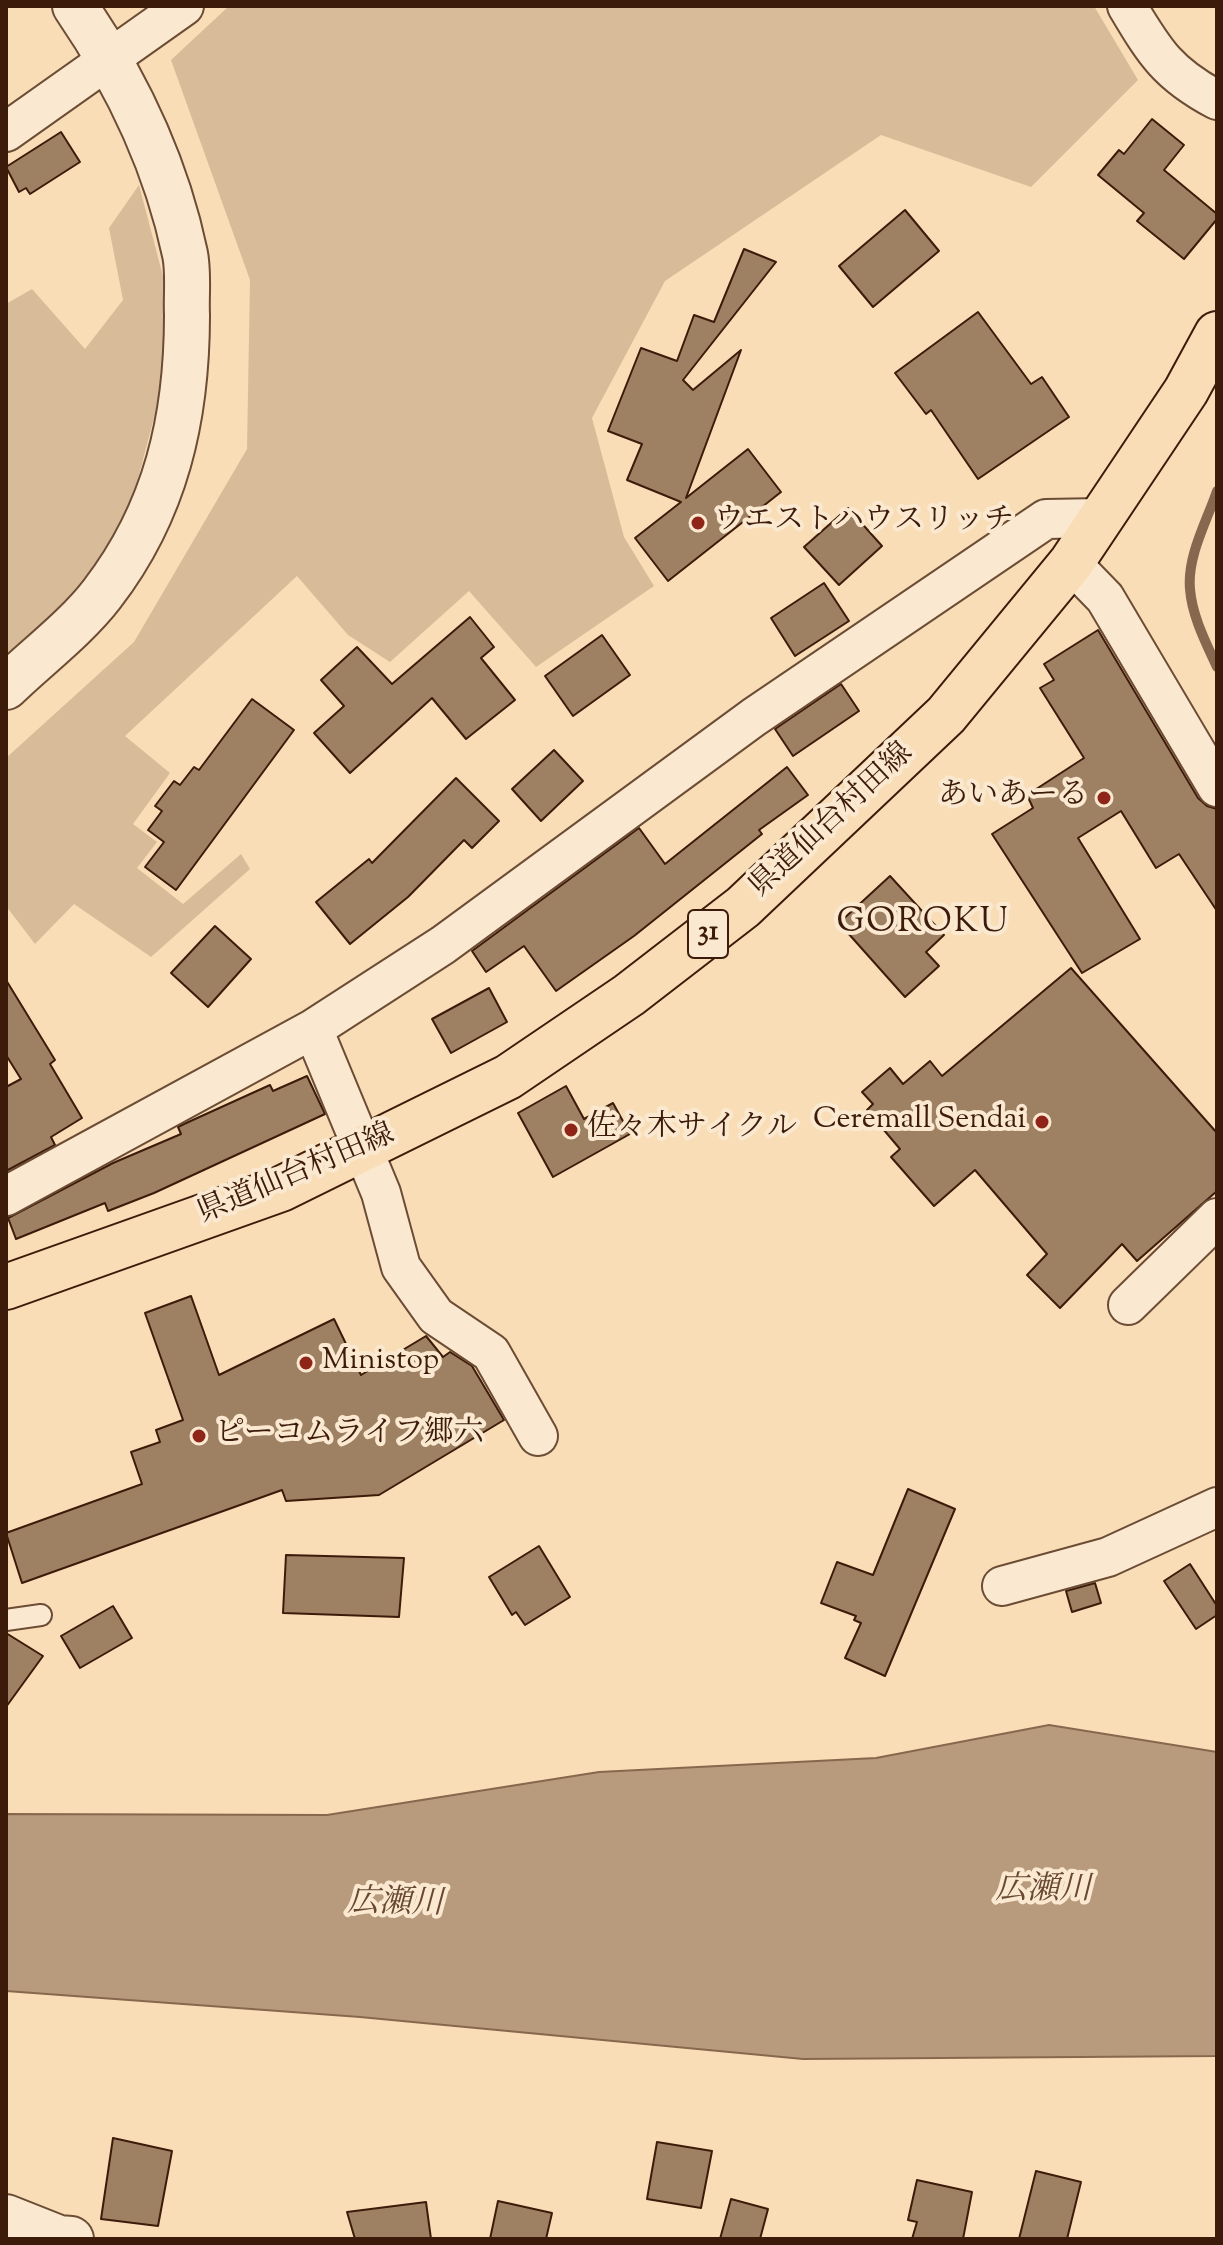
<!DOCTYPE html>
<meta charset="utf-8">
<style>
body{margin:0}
#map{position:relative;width:1223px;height:2245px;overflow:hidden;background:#f8ddb6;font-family:"Sorts Mill Goudy",serif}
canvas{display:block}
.frame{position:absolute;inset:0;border:8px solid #3d1b0a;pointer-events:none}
</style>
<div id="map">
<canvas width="1223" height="2245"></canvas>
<div class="frame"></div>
</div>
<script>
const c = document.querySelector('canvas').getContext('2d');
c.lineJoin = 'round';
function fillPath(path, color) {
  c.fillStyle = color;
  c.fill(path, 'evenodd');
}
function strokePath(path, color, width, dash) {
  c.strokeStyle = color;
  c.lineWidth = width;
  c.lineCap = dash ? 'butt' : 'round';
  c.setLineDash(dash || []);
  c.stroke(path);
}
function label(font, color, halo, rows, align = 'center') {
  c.font = font + ' "Sorts Mill Goudy","Noto Serif JP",serif';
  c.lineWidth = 8;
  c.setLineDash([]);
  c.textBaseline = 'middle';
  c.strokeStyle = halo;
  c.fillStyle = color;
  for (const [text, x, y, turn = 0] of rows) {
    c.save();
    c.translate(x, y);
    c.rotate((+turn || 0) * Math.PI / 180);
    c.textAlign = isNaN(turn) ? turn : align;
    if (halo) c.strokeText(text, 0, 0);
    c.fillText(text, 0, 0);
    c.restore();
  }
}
fillPath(new Path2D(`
 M229,6H1094L1138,80L1031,187L881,135L665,281L592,418L624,537L654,586L536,667L469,591L390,662L348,635L297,576L125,736L170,773L133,824L157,842L137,868L183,904L241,854L250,869L151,957L74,904L35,944L6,906V758L134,642L247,449L250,280L171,60Z
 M139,185L164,280L171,353L125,528L49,621L6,659V304L32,289L85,349L123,300L109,228Z`), '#d8bc99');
const water = new Path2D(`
 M1049,1725L1217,1752V2056L803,2059L360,2017L6,1991V1814L327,1815L599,1772L876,1758Z`);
fillPath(water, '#b89b7c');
strokePath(water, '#87684e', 2);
strokePath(new Path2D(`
 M1217,491C1207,521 1187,556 1190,589C1192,616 1206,643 1217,667`), '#87684e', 10);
const building = new Path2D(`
 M1152,119L1184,145L1164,170L1217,214V219L1184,259L1137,221L1144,213L1098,175L1119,150L1124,154Z
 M61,132L80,162L30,194L26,188L19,192L6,167Z
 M905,210L939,251L873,307L839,266Z
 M744,249L776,262L683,380L693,390L741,350L686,498L748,449L781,492L668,581L635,538L681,502L627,480L642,444L608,431L641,348L677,361L694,315L714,322Z
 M978,312L1031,384L1042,377L1069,417L978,479L931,410L926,414L895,373Z
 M848,508L882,546L839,585L804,547Z
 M824,583L849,621L795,656L771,618Z
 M470,617L494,647L481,658L515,700L466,739L432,698L350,773L314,733L344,706L321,680L357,647L392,684Z
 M1098,630L1198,798L1207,806L1217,809V911L1179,854L1156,868L1121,811L1078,838L1140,939L1082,973L992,834L1033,808L1027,795L1084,758L1040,688L1054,680L1044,664Z
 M602,635L630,675L573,716L545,676Z
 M841,684L859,711L793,756L775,729Z
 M252,699L294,730L176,890L145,867L164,842L148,830L162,811L155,806L174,781L180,785L194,767L199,770Z
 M554,750L583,781L541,821L512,789Z
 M787,767L808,795L759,830L762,834L634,936L556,991L524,946L486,972L472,951L639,828L665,864Z
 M456,778L499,821L472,848L464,840L408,897L350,944L316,902L369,859L372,863Z
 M890,876L944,935L926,952L939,966L905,997L839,923Z
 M215,926L251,959L208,1007L171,973Z
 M1071,968L1217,1133V1191L1137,1261L1122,1244L1060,1308L1027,1275L1047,1254L975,1170L934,1206L891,1157L900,1149L867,1110L873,1104L862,1092L890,1068L903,1084L930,1061L942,1076Z
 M6,980L55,1060L50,1064L82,1118L51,1137L55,1145L6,1171V1087L21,1079L6,1055Z
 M489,988L507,1022L451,1053L432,1019Z
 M307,1076L325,1114L154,1193L108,1211L105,1203L16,1239L8,1218L113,1163L181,1134L178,1127L184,1124L270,1085L273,1091Z
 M566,1086L584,1119L613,1103L630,1134L553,1177L518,1113Z
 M191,1296L219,1375L334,1319L361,1375L426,1336L443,1357L450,1352L472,1366L504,1420L379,1495L286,1501L282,1490L22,1583L6,1533L142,1484L131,1452L160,1442L156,1430L183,1420L145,1313Z
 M908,1489L955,1509L885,1676L845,1658L861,1623L854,1620L856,1616L821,1603L837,1562L873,1575Z
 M539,1546L570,1597L525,1625L516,1612L512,1615L489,1577Z
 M286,1555L404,1558L399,1617L283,1613Z
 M1190,1564L1217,1606V1615L1196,1629L1164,1581Z
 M1095,1583L1101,1603L1072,1612L1066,1591Z
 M113,1606L132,1638L80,1668L61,1636Z
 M6,1633L43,1656L6,1707Z
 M113,2138L172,2151L158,2226L101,2219Z
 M657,2142L712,2151L701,2208L647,2199Z
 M1036,2171L1081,2182L1067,2239H1019Z
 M917,2180L972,2192L963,2239H912L917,2222L908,2220Z
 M731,2199L768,2209L760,2239H720Z
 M498,2201L552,2213L546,2239H490Z
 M426,2202L431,2239H355L347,2212Z`);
fillPath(building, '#9e8063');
strokePath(building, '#3d1b0a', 2);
const service = new Path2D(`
 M6,1620L41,1615`);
const minor = new Path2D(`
 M1127,6C1155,53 1168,74 1217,100
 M6,132L184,6
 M1071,563L1105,598L1217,787
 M313,1029L381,1193L401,1267L436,1316L491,1353L538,1436
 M6,1196L313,1029L443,945L754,717L1046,519L1101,518
 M1128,1305L1217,1218
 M1002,1586L1108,1557L1217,1507`);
const tertiary = new Path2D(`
 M6,687C37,657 76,628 102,594C166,511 187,418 187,315C186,296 189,273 185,254C166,163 127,82 75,6
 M6,2217L59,2238L71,2239`);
const primary = new Path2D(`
 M6,1287L281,1189L508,1077L629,995L743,907L946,715L1071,563L1186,391L1217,334`);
strokePath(service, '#6c4c35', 24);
strokePath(minor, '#6c4c35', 42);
strokePath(tertiary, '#6c4c35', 48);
strokePath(primary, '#3d1b0a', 48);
strokePath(service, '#fae9d0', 20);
strokePath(minor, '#fae9d0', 38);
strokePath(tertiary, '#fae9d0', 44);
strokePath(primary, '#f8ddb6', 44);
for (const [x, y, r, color] of [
 [698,523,8,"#8f2418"],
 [1104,798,8,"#8f2418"],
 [1042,1122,8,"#8f2418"],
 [571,1130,8,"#8f2418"],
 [306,1363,8,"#8f2418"],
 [199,1436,8,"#8f2418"]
]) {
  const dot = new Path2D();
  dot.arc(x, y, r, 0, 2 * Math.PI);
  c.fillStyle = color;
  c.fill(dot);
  strokePath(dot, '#fae9d0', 3);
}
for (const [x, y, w] of [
 [708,934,40]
]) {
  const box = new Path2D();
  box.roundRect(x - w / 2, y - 24, w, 48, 6);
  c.fillStyle = '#fae9d0';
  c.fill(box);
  strokePath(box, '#3d1b0a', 2);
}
label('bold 28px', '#3d1b0a', null, [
 ["31",708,934]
]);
label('30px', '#3d1b0a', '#fae9d0', [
 ["ウエストハウスリッチ",714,523],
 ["あいあーる",1088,798,"right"],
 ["Ceremall Sendai",1026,1122,"right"],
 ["佐々木サイクル",587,1130],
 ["Ministop",322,1363],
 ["ピーコムライフ郷六",215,1436]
], 'left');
label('30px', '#3d1b0a', '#fae9d0', [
 ["県道仙台村田線",833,822,-43],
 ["県道仙台村田線",297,1176,-23]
]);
label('italic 32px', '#684832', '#fae9d0', [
 ["広瀬川",1043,1893],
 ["広瀬川",395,1906,1]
]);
c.letterSpacing = '2px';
label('34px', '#3d1b0a', '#fae9d0', [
 ["GOROKU",923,925]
]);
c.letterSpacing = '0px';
</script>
